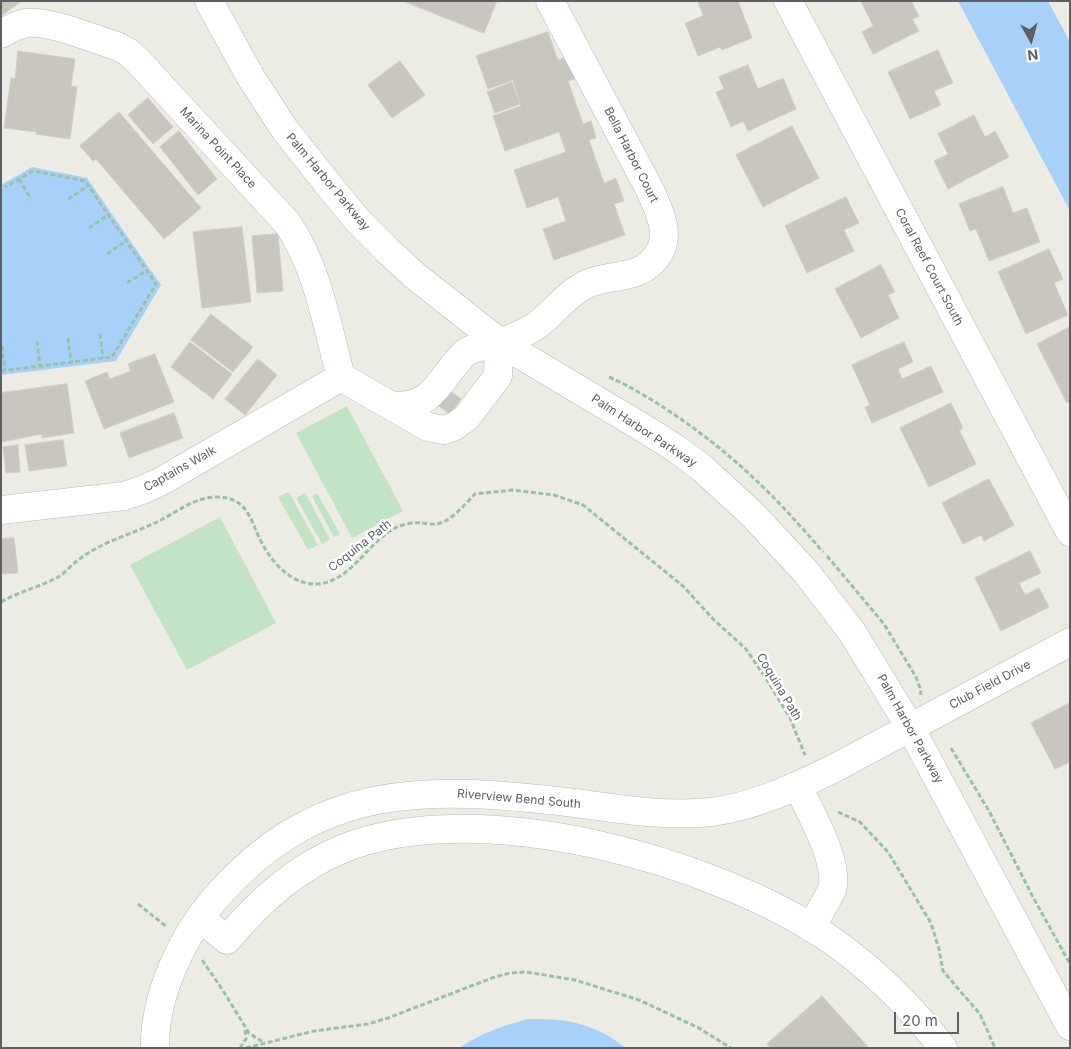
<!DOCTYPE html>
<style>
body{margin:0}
#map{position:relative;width:1071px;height:1049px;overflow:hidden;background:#edece4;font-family:Inter,sans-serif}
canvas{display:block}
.frame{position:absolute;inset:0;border:2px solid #5c5f63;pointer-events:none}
.north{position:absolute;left:1006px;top:15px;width:50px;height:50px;-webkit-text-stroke:4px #fff;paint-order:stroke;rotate:173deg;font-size:14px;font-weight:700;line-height:20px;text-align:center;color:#5c5f63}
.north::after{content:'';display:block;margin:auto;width:18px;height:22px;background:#5c5f63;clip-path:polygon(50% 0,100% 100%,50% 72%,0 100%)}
.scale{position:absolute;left:894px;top:1012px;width:65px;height:22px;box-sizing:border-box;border:2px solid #5c5f63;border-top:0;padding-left:6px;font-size:15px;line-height:18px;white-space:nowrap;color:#5c5f63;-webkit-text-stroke:4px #fff;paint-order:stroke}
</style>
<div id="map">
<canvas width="1071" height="1049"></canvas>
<div class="frame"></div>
<div class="north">N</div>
<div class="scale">20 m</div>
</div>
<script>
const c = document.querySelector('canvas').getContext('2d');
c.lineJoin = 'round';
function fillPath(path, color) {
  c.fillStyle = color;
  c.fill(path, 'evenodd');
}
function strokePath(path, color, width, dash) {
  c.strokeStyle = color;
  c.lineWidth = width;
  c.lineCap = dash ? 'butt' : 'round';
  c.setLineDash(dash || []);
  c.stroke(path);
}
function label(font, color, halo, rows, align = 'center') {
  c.font = font + ' Inter,sans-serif';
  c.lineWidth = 5;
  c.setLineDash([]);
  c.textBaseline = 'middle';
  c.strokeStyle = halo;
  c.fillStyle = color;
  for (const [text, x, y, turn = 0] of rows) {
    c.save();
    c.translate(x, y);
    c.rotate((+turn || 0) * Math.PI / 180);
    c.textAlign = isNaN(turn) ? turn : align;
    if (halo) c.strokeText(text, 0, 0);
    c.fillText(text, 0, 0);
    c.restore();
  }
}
fillPath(new Path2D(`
 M347,406L403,511L352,538L296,433Z
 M289,492L318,545L308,550L278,497Z
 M305,493L330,539L322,544L296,498Z
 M317,493L340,534L334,537L312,496Z
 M220,517L276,623L187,670L130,565Z`), '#c2e3c4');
fillPath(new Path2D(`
 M958,1H1048L1070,42V211Z
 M32,167L87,178L161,285L116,361L1,375V185Z
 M528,1019C567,1018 594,1023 626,1048H459C479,1034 505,1025 528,1019Z`), '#a8d1f9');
const building = new Path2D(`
 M1,1H22L1,16Z
 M403,1H497L484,33Z
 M698,1H738L752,38L722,50L720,47L698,56L685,23L703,16Z
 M861,1H911L919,16L912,19L919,31L873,54L862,32L873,26Z
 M548,32L558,60L570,56L577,78L568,81L583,124L591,121L596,138L589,140L604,183L616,178L624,201L614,204L625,235L554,260L543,229L566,221L558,197L527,208L514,170L566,152L559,132L505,151L493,116L521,106L513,80L488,89L476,56Z
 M938,50L953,83L934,91L941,105L910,119L888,72Z
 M18,51L75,59L71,86L77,87L70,139L36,134V132L4,128L11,78L15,79Z
 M400,61L425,95L392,118L368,85Z
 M748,65L758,89L783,78L796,109L748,131L743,121L731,127L716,92L724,89L719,77Z
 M512,82L520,104L495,113L487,92Z
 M148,98L173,127L153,144L128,115Z
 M119,112L201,208L164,239L96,159L93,161L80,146Z
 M974,115L985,137L995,131L1009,157L948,189L934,161L948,154L938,134Z
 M792,126L819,178L763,207L736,155Z
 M179,131L217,179L198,195L160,147Z
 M1003,187L1013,213L1027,208L1040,242L989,261L976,229L970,231L959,204Z
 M846,197L859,223L844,230L854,251L807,273L785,226Z
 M242,227L251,302L202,308L193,232Z
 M278,234L283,291L257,293L252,236Z
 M1049,249L1063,279L1054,283L1068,315L1026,334L998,272Z
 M881,265L895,292L888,295L899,318L861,338L835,289Z
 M211,314L253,347L233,372L191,340Z
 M1070,327V402L1067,403L1037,344Z
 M190,342L232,374L213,399L171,367Z
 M904,342L913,362L898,369L902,379L931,366L943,392L872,423L865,407L870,405L852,365Z
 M155,354L174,402L104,429L85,381L107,372L110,379L131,371L128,364Z
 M258,359L277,375L245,415L225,399Z
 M67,384L74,433L42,438V434L1,442V393Z
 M447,389L461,399L450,414L436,404Z
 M951,403L963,428L959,430L976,464L929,487L900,428Z
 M174,413L183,438L129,458L120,433Z
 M63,440L67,466L29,471L25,445Z
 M18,445L20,472L6,473L3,447Z
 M989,479L1014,525L984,541L981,535L963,544L942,503Z
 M14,538L18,573L1,574V539Z
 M1030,551L1041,573L1019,583L1025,595L1039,588L1049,607L1001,631L975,578Z
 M1070,703V762L1055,769L1031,723Z
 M822,996L869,1048H771L767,1044Z`);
fillPath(building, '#c9c6c0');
strokePath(building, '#d1cec2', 1);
const minor = new Path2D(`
 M209,1L250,76L285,130L335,193L359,222L387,250L414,275L499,342L645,429L678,450L702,468L752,514L806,572L852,632L910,727L1070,1026
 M788,1L1070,532
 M1,34C9,29 17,25 26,23C50,20 93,39 117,46L128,52L137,60L288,224C318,269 327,326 341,377
 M341,377L428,427L444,430L455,426L466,418L498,376L499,342
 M393,406C429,406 434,390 455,364C459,360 463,353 468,351C477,346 488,346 498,343C510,339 525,333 536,326C555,312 569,290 592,282C616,274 641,279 657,256C672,236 659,211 651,192L550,1
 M1,510L124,496L142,490L160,482L341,377
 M798,786C810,813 840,862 832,890L811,928
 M200,918L227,940C258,902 296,868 342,849C478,794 714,860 831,940C874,970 911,1007 943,1048
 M155,1048C154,998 181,938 213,901C317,779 430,786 575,803C620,809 666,817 711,812C753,807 793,788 831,770L1070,642`);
strokePath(minor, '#b6b9bd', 29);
strokePath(new Path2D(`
 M19,179L31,199
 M68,199L88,186
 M89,228L108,215
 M107,254L126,241
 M127,283L146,271
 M100,334L103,358
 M68,338L71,362
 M37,341L40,366
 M2,346L5,370
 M1,371L112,357L156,284L85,181L33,171L5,187
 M609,377C632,387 654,401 675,415C735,456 776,497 823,552
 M827,556L884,624L916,677L920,688L921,695
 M1,602C20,591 43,586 60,576C66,572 71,565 77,561C99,543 129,535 155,523C175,514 193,497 217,497C250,498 250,522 263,545C273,564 294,586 318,584C352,581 368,541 397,527C403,524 416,522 422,523C427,523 433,525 437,524C452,521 465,504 475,494L512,490L554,495L583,505L683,586L713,619L746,649L767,680L790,718L805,755
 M951,748L989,811L1033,897L1070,964
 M838,812L860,822L888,852L931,923L939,949L943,971L980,1014L995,1048
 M138,904L167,927
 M202,960L222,989L249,1033L263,1042
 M240,1048L246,1039L245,1030
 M246,1048L314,1031L368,1024L388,1018L492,978L510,973L526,972L575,980L639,1000L697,1027L731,1048`), '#9ac1a7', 3, [5, 2.5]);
strokePath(minor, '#fff', 28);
label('12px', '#5c5f63', '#fff', [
 ["Marina Point Place",218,148,47],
 ["Bella Harbor Court",631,155,63],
 ["Palm Harbor Parkway",328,182,50],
 ["Coral Reef Court South",929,267,62],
 ["Palm Harbor Parkway",644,431,33],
 ["Captains Walk",180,469,-29],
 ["Coquina Path",360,546,-38],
 ["Club Field Drive",990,685,-28],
 ["Coquina Path",779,687,59],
 ["Palm Harbor Parkway",910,729,61],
 ["Riverview Bend South",519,799,5]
]);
</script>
